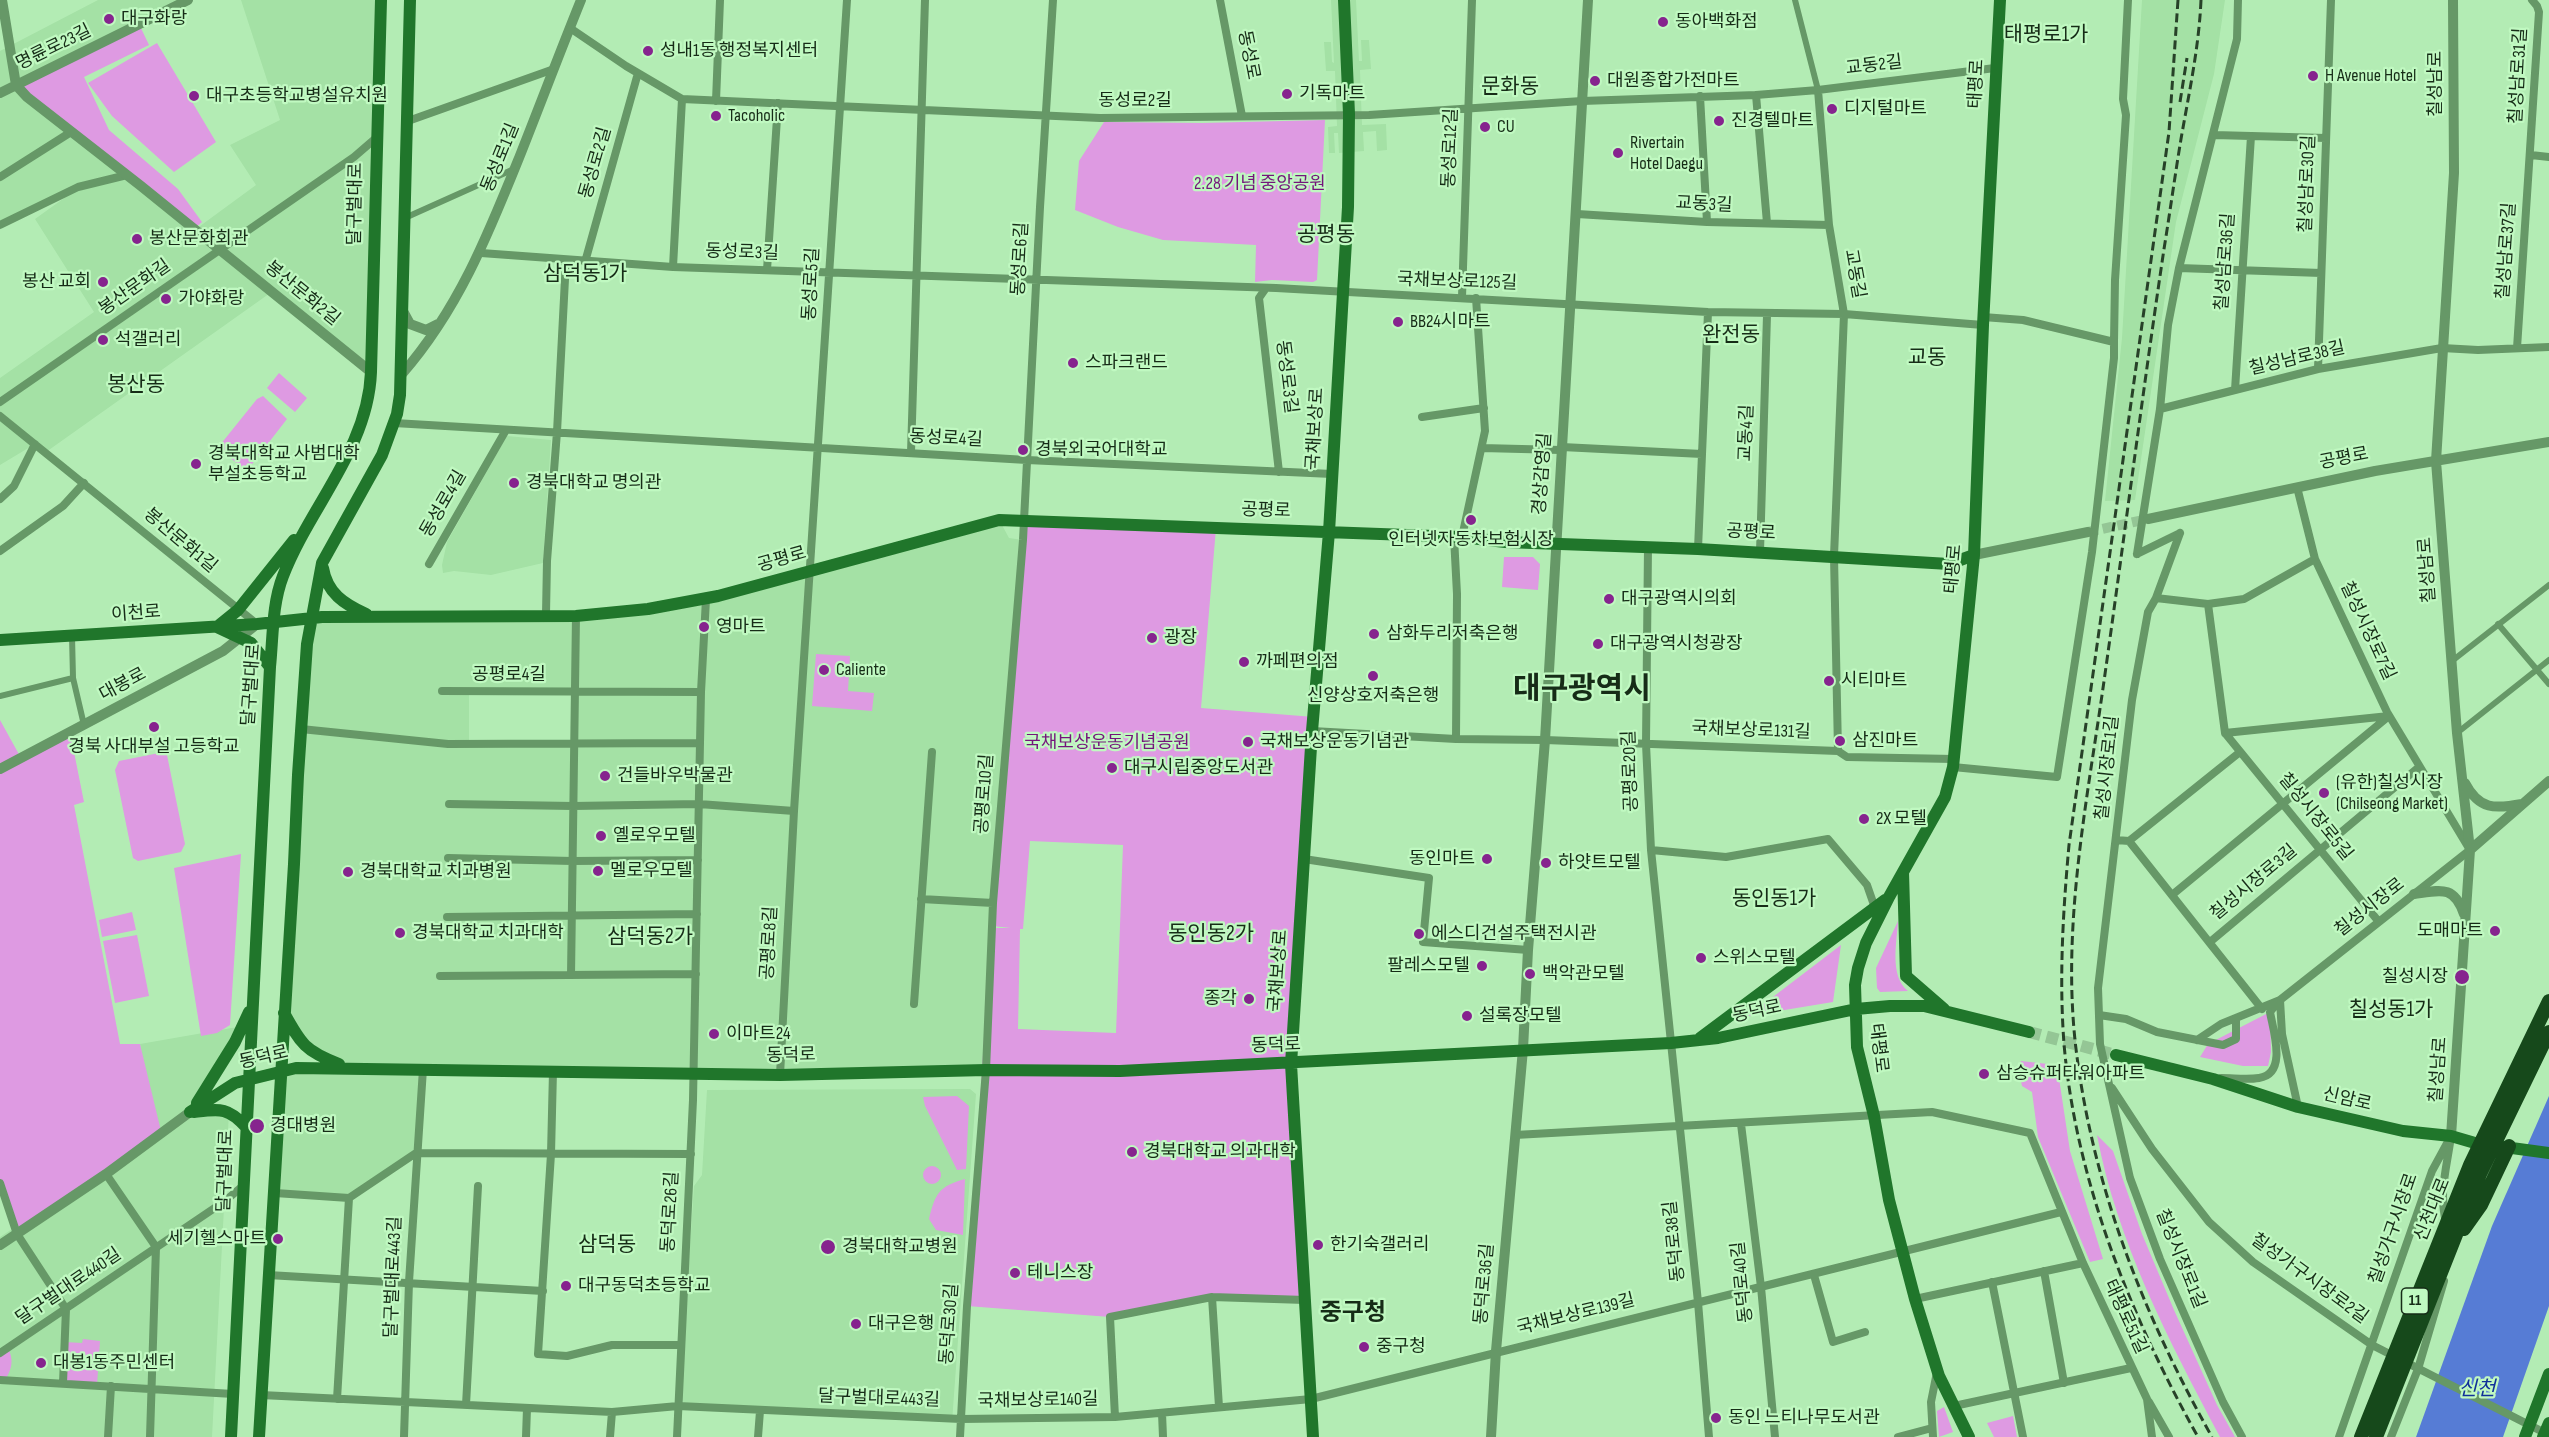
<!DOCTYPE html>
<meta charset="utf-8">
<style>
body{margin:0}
canvas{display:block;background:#b3ecb4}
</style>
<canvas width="2549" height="1437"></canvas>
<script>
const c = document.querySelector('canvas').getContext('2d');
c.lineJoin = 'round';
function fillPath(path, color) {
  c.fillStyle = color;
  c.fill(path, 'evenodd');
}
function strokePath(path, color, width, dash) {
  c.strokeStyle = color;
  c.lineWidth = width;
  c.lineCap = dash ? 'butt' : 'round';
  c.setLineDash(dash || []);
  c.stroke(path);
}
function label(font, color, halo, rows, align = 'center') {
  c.font = font + ' "Sofia Sans Condensed","Noto Sans KR",sans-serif';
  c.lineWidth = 4.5;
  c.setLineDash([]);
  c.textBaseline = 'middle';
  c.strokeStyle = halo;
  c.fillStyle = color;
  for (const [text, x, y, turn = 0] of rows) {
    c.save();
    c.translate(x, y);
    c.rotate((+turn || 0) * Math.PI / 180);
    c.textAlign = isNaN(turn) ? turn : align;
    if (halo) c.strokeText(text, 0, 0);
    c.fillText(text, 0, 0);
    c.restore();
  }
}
fillPath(new Path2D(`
 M98,0H188L17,85L196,229L256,185L230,145L280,120L241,0H381L371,372L273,291L46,452L35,444L0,465V378L94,312L35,219L74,191L0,225V51Z
 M1331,0H1356L1359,61H1362L1361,40H1369L1371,69L1360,70L1362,125L1386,124L1387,150L1377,151L1376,131L1363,132L1364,151L1339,153L1338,133H1334L1335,153H1329L1328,127L1337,126L1335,71H1326L1324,42H1331L1332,62L1334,63Z
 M2142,0H2225L2214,74L2176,222L2135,500L2105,501L2122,338Z
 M507,436L551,440L543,563L491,575L454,571L443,573L442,565L447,542Z
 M1002,525L1009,538L1023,540L986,1070L423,1068L416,1153L349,1198L275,1193L281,1072L343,1067L322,1057L284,1013L311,618L648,609ZM469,691H575L574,744H469Z
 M243,1026L190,1112H229L212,1437H0V1237L150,1138L146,1076L140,1044Z
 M970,1089L976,1094L952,1422L687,1406L680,1398L694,1186L702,1175L707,1090Z`), '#a4e1a5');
fillPath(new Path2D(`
 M139,24L149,45L84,77L109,130L178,189L202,222L195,228L16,85Z
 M157,43L216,142L174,172L112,116L88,83Z
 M1325,120L1317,280L1313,282L1272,280L1255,282L1256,245L1163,240L1118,227L1075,210L1079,161L1104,122L1202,123Z
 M279,373L307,398L295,412L267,388Z
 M263,396L287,419L249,468H243L220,450V445L257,399Z
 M1023,520L1216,528L1201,708L1314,717L1291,1064L1305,1300L1212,1297L1110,1317L967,1306L991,928H1011L992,926ZM1030,841L1123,845L1116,1033L1018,1029L1020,929H1023Z
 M1504,557H1533L1540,564L1538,590L1502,587Z
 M816,654L850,656L848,691L874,693L872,711L812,706Z
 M0,720L21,758L70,732L84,802L74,805L120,1044H140L161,1131L17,1234L0,1183Z
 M159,753L167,755L185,844L181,852L138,861L133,858L115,770L119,761Z
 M241,854L230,1025L217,1033L201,1036L174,868Z
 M132,912L136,930L102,937L99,920Z
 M1898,921C1897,942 1889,976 1908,991L1880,992L1877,988L1876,968Z
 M137,935L149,996L115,1003L103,941Z
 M1841,945L1833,1002L1748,1016Z
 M2270,1012L2271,1052L2268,1066H2243L2200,1057L2208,1044Z
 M2021,1061L2057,1065L2070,1151L2103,1259L2090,1262L2038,1137L2032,1092L2022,1086L2019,1073Z
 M957,1096L969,1106L966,1169L957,1170L925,1106L923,1097Z
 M2097,1135L2113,1151L2142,1234L2174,1310L2217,1405L2235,1437H2220C2169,1341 2117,1242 2097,1135Z
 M923 1175a9 9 0 1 1 18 0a9 9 0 1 1-18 0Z
 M965,1179L963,1235L936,1230L929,1219C935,1194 939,1186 965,1179Z
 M83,1339L100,1341L97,1385L63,1383L65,1342L82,1343Z
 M8,1348C14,1360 12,1369 5,1380H0V1353Z
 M1944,1407L1953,1432L1939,1437L1937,1411Z
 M2013,1416L2017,1437H1994L1987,1423Z`), '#de9ae2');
fillPath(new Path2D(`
 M2549,1096V1306L2503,1437H2416L2492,1226Z`), '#567cd5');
strokePath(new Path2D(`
 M2088,532L2148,519`), '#94c695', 10, [10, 5]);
strokePath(new Path2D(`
 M2029,1032L2116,1055`), '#94c695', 12, [12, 6]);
strokePath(new Path2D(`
 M1795,0L1818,90
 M407,217L514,169
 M2498,624L2549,684
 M2452,661L2549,585
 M73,678L84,725
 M0,696L73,678L72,636
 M2457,733L2549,660`), '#669867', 6);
strokePath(new Path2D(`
 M1220,0L1242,116
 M570,28L626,66L682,99L1100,118L1369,115L1582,101L1756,95L1818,90L1995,68
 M1818,90L1829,225L1844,314L1834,556L1838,751
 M1756,95L1767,223
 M1700,96L1707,222
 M716,101L720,0
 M408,121L554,69
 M2214,135L2326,138
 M2531,155L2549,157
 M0,177L71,132
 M1577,214L1707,222L1829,225
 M0,225L78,187L127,175
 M481,253L673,267L1276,288L1708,312L1844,314L1983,325
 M585,262L638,73
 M673,267L682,99
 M2179,268L2321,273
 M767,270L778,103
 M1266,288L1259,298L1279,472
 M1462,297L1472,0
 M2114,342L2115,280L2126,115L2123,99L2128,0
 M2517,348L2539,12L2537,6L2532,0
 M2318,369L2331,0
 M2235,390L2251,136
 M0,402L354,157L376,138
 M2160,409L2318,369L2442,348L2478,350L2549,347
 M0,416L257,624
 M1422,417L1484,408
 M394,423L1027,460L1332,474
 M1562,447L1702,454
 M1482,448L1561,450
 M911,453L925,0
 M0,499L14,486L35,444
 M2180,533L2156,598L2148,612L2132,700L2098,988L2100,1044L2130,1178L2160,1259L2223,1402L2242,1437
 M1454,537L1457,594L1456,739L1545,740L1838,751L1847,757L1954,759
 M1462,537L1485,431L1476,298
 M1648,547L1646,744L1651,850L1698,1302L1709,1437
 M1698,549L1708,312
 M0,551L63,506L84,483
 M1760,552L1767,315
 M2137,554L2160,409L2168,325L2179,268L2237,39L2238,0
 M2137,554L2180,533
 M429,564L506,430
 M2156,598L2208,604L2244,599L2315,559
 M2208,604L2225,733L2379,922
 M546,614L547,561L557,432L566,260
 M442,691L701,692
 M301,729L448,744L700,743
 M1312,731L1456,739
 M2225,733L2389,716
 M1953,767L2057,777L2092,552L2114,358V342L2023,320L1983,317
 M449,804L573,806L699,804L794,811
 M2116,840L2129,841L2262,1009
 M2129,841L2240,752
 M1651,850L1726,857L1828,839L1867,885L1875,908
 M448,858L572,861L698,860
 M1304,859L1429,878L1423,942L1528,950
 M2172,895L2389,716
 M921,899L993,903
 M447,917L697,914
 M2210,942L2419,767
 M571,975L576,616
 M440,976L696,974
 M2280,1000L2282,1034L2298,1107
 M914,1004L932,752
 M2099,1015L2126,1019L2157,1032L2223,1045L2236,1039V1019
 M2197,1040L2221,1024L2280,1000L2470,850L2387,712L2315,559L2297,487
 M553,1071L551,1154L538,1354L567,1356L612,1345H680
 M780,1075L794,811L847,0
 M2221,1078C2234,1078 2247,1080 2259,1078C2288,1074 2273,1030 2270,1012L2277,1003
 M2112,1088L2152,1149L2209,1222L2253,1262L2372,1345L2549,1435
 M1741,1124L1761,1287L1775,1437
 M1515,1135L1932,1112L2030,1133L2083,1263L2147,1399L2152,1437
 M106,1174L156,1247L150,1437
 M0,1183L17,1234L66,1309L63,1383
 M275,1193L349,1198L416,1153L691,1154
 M2446,1222C2439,1194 2446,1170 2450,1143
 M2044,1271L2064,1383
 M268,1275L543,1291
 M1814,1275L1833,1342L1865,1332
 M1992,1282L2023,1437
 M1212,1297L1219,1407
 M1915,1299L2083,1263
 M0,1353L225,1201L244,1185
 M0,1380L233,1394
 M261,1395L612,1412L678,1406L961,1419L1115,1417L1311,1399L2061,1212
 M337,1399L349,1198
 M2149,1402L2169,1437
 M466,1405L478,1186
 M1954,1406L2131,1368
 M1162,1413L1163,1437
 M1115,1417L1110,1317L1212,1297L1305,1300
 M108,1437L111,1386
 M404,1437L409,1282L423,1069
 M526,1437L527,1408
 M610,1437L612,1412
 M677,1437L693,1100L701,692L706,599
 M758,1437L760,1411
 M960,1437L967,1306L986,1070L993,903L1023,540L1040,207L1053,0
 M1898,1437L1932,1428
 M1933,1437L1931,1402L1937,1372
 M2339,1437L2432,1171L2451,1136
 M2391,1437L2418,1369L2444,1281`), '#669867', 8);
strokePath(new Path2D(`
 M2,0L16,85L27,97L141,186L371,372
 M0,93L188,0
 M404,313L410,324L426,330L438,324
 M402,374C458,310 488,235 519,158C540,105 560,52 581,0
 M2148,519L2375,471L2549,442
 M1974,555L2088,532
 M0,769L223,651L257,624
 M2465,783C2479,810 2495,809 2522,804
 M2470,850L2549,781
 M2414,894C2441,890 2454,885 2464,914
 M2451,1136L2470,850L2457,733L2436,461L2454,173L2453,0
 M0,1245L106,1174L190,1112
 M1491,1437L1496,1351L1523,1049L1528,950L1545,740L1588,0`), '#669867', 10);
strokePath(new Path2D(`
 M323,568C327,593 344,604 366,614
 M0,640L257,624L322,617L576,616L648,609L718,596L999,520L1462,537L1505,542L1698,549L1949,564L1974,555
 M270,667L251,643L217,627L238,610L294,540
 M1903,872L1906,976L1944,1009
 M284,1013C301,1044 305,1051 339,1064
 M1700,1038L1885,900
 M2116,1055L2213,1079L2298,1107L2403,1131L2451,1136L2475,1143L2549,1153
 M197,1103L235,1042L249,1012
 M190,1112L235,1083L296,1068L780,1075L986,1070L1120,1071L1671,1043L1718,1038L1856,1009L1890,1006H1924L2029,1032
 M194,1112C220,1109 228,1107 246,1127
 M231,1437L270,667C273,638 272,604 283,576C310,506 368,449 371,372L381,0
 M259,1437L294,864L298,775L307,644L322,563L382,455L397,414L400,395L410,0
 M1313,1437L1291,1064L1312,731L1329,532L1348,207L1349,114L1344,0
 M1969,1437L1939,1376L1915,1299L1889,1200L1874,1116L1857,1047L1855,985L1858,968L1866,943L1889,897L1945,797L1953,767L1974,555L1983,325L2000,0
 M2525,1437L2549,1374
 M2543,1437L2549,1423`), '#20762b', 12);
strokePath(new Path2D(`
 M2464,1229L2481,1205L2509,1146
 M2361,1437L2470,1165L2549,1001
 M2376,1437L2480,1174L2549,1032`), '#16491b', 14);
strokePath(new Path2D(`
 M2178,0L2169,132L2069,845C2063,912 2059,977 2064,1044C2076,1182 2131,1317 2198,1437
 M2201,0C2199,47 2189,93 2181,139C2175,175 2170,212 2164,249C2143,390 2125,532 2105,674C2088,797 2061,924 2076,1049C2093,1188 2144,1316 2212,1437
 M2180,102L2187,58`), '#274128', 3, [9, 4.5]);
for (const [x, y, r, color] of [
 [109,19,6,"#86248e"],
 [1663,22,6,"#86248e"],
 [648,51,6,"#86248e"],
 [2313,76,6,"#86248e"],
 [1595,81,6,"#86248e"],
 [1287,94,6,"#86248e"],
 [194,96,6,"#86248e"],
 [1832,109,6,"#86248e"],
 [716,116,6,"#86248e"],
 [1719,121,6,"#86248e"],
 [1485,127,6,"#86248e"],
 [1618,153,6,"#86248e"],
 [137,239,6,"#86248e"],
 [103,282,6,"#86248e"],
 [166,299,6,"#86248e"],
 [1398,322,6,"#86248e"],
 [103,340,6,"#86248e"],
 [1073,363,6,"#86248e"],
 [1023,450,6,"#86248e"],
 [196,464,6,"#86248e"],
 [514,483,6,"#86248e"],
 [1471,520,6,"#86248e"],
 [1609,599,6,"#86248e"],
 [704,627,6,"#86248e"],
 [1374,634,6,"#86248e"],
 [1152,638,6,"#86248e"],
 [1598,644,6,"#86248e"],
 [1244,662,6,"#86248e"],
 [824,670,6,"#86248e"],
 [1373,676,6,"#86248e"],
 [1829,681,6,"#86248e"],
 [154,727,6,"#86248e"],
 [1840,741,6,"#86248e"],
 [1248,742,6,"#86248e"],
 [1112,768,6,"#86248e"],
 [605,776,6,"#86248e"],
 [2324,793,6,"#86248e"],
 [1864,819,6,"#86248e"],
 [601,836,6,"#86248e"],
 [1487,859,6,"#86248e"],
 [1546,863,6,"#86248e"],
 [598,871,6,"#86248e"],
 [348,872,6,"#86248e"],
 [2495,931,6,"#86248e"],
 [400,933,6,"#86248e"],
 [1419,934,6,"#86248e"],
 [1701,958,6,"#86248e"],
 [1482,966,6,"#86248e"],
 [1530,974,6,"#86248e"],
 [2462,977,8,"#86248e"],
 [1249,999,6,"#86248e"],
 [1467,1016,6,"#86248e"],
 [714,1034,6,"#86248e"],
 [1984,1074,6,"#86248e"],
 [257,1126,8,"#86248e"],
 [1132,1152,6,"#86248e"],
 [278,1239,6,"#86248e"],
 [1318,1245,6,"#86248e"],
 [828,1247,8,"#86248e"],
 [1015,1273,6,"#86248e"],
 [566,1286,6,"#86248e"],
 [856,1324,6,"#86248e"],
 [1364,1347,6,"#86248e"],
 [41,1363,6,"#86248e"],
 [1716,1418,6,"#86248e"]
]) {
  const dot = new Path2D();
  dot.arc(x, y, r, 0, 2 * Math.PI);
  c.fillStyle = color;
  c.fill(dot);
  strokePath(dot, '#c0f9c1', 2);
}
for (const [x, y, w] of [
 [2415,1301,27]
]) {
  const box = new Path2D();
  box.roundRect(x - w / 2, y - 13, w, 26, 4.5);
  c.fillStyle = '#c0f9c1';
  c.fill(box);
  strokePath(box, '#162c17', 1.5);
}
label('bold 16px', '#162c17', null, [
 ["11",2415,1301]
]);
label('18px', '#162c17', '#c0f9c1', [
 ["대구화랑",121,19],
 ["동아백화점",1675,22],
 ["성내1동 행정복지센터",660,51],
 ["H Avenue Hotel",2325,76],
 ["대원종합가전마트",1607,81],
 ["기독마트",1299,94],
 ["대구초등학교병설유치원",206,96],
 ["디지털마트",1844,109],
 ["Tacoholic",728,116],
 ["진경텔마트",1731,121],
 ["CU",1497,127],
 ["Rivertain",1630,143],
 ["Hotel Daegu",1630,164],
 ["봉산문화회관",149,239],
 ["봉산 교회",91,282,"right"],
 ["가야화랑",178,299],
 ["BB24시마트",1410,322],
 ["석갤러리",115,340],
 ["스파크랜드",1085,363],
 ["경북외국어대학교",1035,450],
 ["경북대학교 사범대학",208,454],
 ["부설초등학교",208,475],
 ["경북대학교 명의관",526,483],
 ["인터넷자동차보험시장",1471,540,"center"],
 ["대구광역시의회",1621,599],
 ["영마트",716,627],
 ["삼화두리저축은행",1386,634],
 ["광장",1164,638],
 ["대구광역시청광장",1610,644],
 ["까페편의점",1256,662],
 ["Caliente",836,670],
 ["시티마트",1841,681],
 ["신양상호저축은행",1373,696,"center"],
 ["삼진마트",1852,741],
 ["국채보상운동기념관",1260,742],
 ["경북 사대부설 고등학교",154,747,"center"],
 ["대구시립중앙도서관",1124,768],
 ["건들바우박물관",617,776],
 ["(유한)칠성시장",2336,783],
 ["(Chilseong Market)",2336,804],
 ["2X 모텔",1876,819],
 ["옐로우모텔",613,836],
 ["동인마트",1475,859,"right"],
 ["하얏트모텔",1558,863],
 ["멜로우모텔",610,871],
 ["경북대학교 치과병원",360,872],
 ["도매마트",2483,931,"right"],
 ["경북대학교 치과대학",412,933],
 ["에스디건설주택전시관",1431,934],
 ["스위스모텔",1713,958],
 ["팔레스모텔",1470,966,"right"],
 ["백악관모텔",1542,974],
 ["칠성시장",2448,977,"right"],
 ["종각",1237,999,"right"],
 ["설록장모텔",1479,1016],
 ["이마트24",726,1034],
 ["삼승슈퍼타워아파트",1996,1074],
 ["경대병원",270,1126],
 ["경북대학교 의과대학",1144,1152],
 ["세기헬스마트",266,1239,"right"],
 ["한기숙갤러리",1330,1245],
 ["경북대학교병원",842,1247],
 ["테니스장",1027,1273],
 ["대구동덕초등학교",578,1286],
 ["대구은행",868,1324],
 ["중구청",1376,1347],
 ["대봉1동주민센터",53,1363],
 ["동인 느티나무도서관",1728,1418]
], 'left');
label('18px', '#162c17', '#c0f9c1', [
 ["명륜로23길",54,48,-26],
 ["동성로",1248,55,79],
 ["교동2길",1874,66,-7],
 ["칠성남로31길",2519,76,-87],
 ["태평로",1977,84,-87],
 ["칠성남로",2436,84,-90],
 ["동성로2길",1135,101],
 ["동성로12길",1451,148,-88],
 ["동성로1길",501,158,-68],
 ["동성로2길",596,163,-74],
 ["칠성남로30길",2308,184,-88],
 ["달구벌대로",356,204,-89],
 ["교동3길",1704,205,3],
 ["칠성남로37길",2507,251,-86],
 ["동성로3길",742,253,2],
 ["동성로6길",1021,259,-87],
 ["칠성남로36길",2226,262,-86],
 ["교동길",1854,274,80],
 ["국채보상로125길",1457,282,2],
 ["동성로5길",812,284,-87],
 ["봉산문화길",135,288,-35],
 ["봉산문화2길",302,294,39],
 ["칠성남로38길",2297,359,-13],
 ["동성로3길",1286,377,83],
 ["국채보상로",1316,429,-87],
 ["교동4길",1747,433,-88],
 ["동성로4길",946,439,3],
 ["공평로",2344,459,-11],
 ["경상감영길",1543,474,-86],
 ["동성로4길",444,504,-60],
 ["공평로",1266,511,2],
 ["공평로",1751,533,3],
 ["봉산문화1길",180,541,40],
 ["공평로",782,560,-16],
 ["태평로",1954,569,-85],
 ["칠성남로",2428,570,-94],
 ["이천로",136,614,-4],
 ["칠성시장로7길",2367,631,65],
 ["공평로4길",509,675],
 ["대봉로",123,685,-28],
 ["달구벌대로",252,685,-86],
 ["국채보상로131길",1751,731,2],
 ["칠성시장로1길",2108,768,-84],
 ["공평로20길",1631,771,-92],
 ["공평로10길",985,794,-86],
 ["칠성시장로5길",2315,817,51],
 ["칠성시장로3길",2254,883,-40],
 ["칠성시장로",2370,908,-38],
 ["공평로8길",770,943,-87],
 ["국채보상로",1279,971,-86],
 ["동덕로",1757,1012,-12],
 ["동덕로",1276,1046,-2],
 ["태평로",1878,1048,83],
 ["동덕로",791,1056,-1],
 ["동덕로",264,1058,-13],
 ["칠성남로",2439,1070,-86],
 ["신암로",2347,1100,13],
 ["달구벌대로",226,1171,-88],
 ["신천대로",2433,1210,-68],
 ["동덕로26길",671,1212,-87],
 ["칠성가구시장로",2394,1229,-71],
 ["동덕로38길",1675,1241,-96],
 ["칠성시장로1길",2180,1259,68],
 ["달구벌대로443길",394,1277,-88],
 ["칠성가구시장로2길",2309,1279,36],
 ["동덕로40길",1743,1282,-96],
 ["동덕로36길",1485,1284,-85],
 ["달구벌대로440길",69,1287,-34],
 ["국채보상로139길",1576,1315,-14],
 ["태평로51길",2125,1317,65],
 ["동덕로30길",950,1324,-86],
 ["달구벌대로443길",879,1399,2],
 ["국채보상로140길",1038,1401,-1]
]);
label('18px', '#74157b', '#c0f9c1', [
 ["2.28 기념 중앙공원",1260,184],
 ["국채보상운동기념공원",1107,743]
]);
label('italic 20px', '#113199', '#c0f9c1', [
 ["신천",2477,1390]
]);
label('21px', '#162c17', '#c0f9c1', [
 ["태평로1가",2046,36],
 ["문화동",1510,88],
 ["공평동",1326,236],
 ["삼덕동1가",585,275],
 ["완전동",1731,336],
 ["교동",1927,359],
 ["봉산동",136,386],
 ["동인동1가",1774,900],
 ["동인동2가",1211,935],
 ["삼덕동2가",650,938],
 ["칠성동1가",2391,1011],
 ["삼덕동",607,1246]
]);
label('bold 24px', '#162c17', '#c0f9c1', [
 ["중구청",1353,1314]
]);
label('bold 30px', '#162c17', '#c0f9c1', [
 ["대구광역시",1582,690]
]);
</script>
